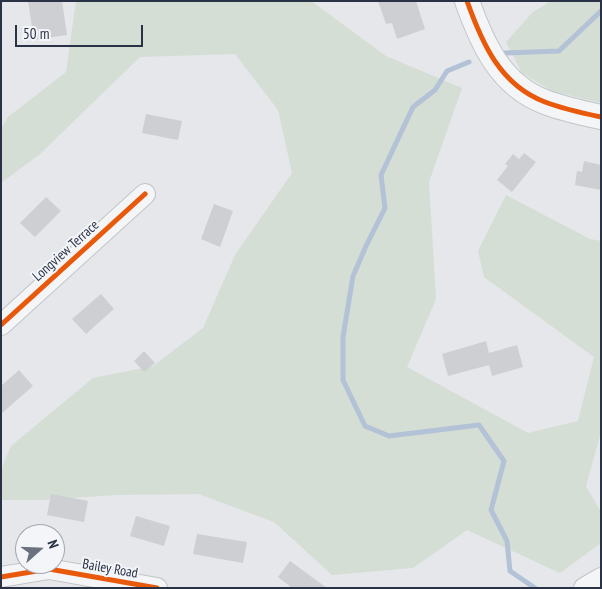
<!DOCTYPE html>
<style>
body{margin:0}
#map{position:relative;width:602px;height:589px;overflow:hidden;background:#e5e7ea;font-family:"PT Sans Narrow",sans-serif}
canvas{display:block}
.frame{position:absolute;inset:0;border:2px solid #2a3245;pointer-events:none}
.north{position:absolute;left:15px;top:524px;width:50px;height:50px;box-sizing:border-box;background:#f3f5f9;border:1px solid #a3a7b1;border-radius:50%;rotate:70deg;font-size:14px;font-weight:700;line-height:20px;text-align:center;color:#2a3245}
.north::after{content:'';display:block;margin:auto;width:18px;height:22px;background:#6b717f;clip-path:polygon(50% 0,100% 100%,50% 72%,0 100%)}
.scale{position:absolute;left:15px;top:25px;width:128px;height:22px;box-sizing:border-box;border:2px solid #2a3245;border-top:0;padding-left:6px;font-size:15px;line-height:18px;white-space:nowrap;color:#2a3245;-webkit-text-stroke:4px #f3f5f9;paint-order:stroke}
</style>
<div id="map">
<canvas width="602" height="589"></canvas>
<div class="frame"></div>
<div class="north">N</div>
<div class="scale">50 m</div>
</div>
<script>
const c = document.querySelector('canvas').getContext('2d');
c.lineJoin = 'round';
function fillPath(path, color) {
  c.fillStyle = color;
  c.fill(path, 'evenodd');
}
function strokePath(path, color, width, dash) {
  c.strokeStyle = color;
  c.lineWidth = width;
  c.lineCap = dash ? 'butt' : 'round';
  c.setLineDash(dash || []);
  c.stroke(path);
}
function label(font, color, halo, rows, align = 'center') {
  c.font = font + ' "PT Sans Narrow",sans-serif';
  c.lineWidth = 4;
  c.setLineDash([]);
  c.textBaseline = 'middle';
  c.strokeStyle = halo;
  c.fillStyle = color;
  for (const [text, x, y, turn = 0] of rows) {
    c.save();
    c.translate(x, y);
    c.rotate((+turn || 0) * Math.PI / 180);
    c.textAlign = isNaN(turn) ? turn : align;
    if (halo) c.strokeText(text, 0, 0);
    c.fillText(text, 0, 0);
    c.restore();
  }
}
fillPath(new Path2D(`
 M76,1H311L386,56L462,88L429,182L436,299L407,367L528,433L578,421L594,357L484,277L478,251L506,195L590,239L601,241V432L586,486L601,512V543L560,573L467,530L413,568L332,575L274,522L199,494L116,495L41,500H1V470L11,446L93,378L153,366L203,328L235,255L292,173L278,110L235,54L140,57L40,154L1,183V128L8,117L66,72Z
 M551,1H601V103L552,91L522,73L506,42L533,12Z`), '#d4ded5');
strokePath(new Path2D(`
 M505,53L559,51L601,11
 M469,62L447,71L435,90L413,107L381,175L385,208L366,246L353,276L343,337V380L365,426L389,436L479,425L504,461L491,510L507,541L510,571L535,588`), '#b3c2d6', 5);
fillPath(new Path2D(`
 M28,1H62L67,35L34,40Z
 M378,1H416L425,29L397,39L392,23L386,24Z
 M146,114L182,121L178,140L142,133Z
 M524,153L536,162L512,192L497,180L508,166L505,164L513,154L519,159Z
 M584,161L601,165V190L575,185L577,171L582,172Z
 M46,197L61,211L35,237L20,223Z
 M214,204L233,211L220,247L201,239Z
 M101,294L114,309L86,334L72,319Z
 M486,341L489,353L517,345L523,367L492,376L489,365L448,376L442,354Z
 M144,351L155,363L144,372L134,361Z
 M19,370L33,386L1,414V386Z
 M51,494L88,501L84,522L47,515Z
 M136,516L170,526L164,546L130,536Z
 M197,534L247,542L243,563L193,554Z
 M290,561L327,588H292L278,577Z`), '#cdcfd3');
const minor = new Path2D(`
 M1,325L145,194
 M1,577L49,569L157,588
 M584,588L601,578`);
const tertiary = new Path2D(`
 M467,1C482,43 500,85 545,102C563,109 582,113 601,117`);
strokePath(minor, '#c3c5c8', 22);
strokePath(tertiary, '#c3c5c8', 26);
strokePath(minor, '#f4f5f7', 20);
strokePath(tertiary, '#f4f5f7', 24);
strokePath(new Path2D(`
 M467,1C482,43 500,85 545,102C563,109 582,113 601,117
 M1,325L145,194
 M1,577L49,569L157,588`), '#e8590c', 5);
label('14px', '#2a3245', '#f3f5f9', [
 ["Longview Terrace",66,251,-42],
 ["Bailey Road",110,569,10]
]);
</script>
